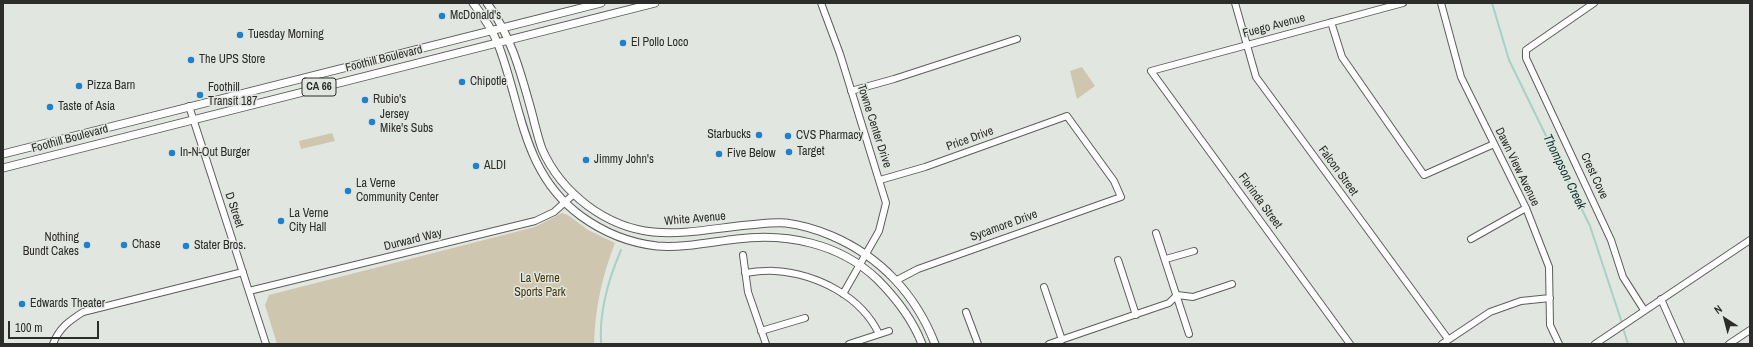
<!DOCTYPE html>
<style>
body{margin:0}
#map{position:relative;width:1753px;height:347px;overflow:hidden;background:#e2e6e0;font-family:"Archivo Narrow",sans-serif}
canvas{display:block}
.frame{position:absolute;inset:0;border:4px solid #2c2d2b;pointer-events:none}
.north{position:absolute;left:1705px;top:299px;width:40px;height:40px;-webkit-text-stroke:3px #e2e6e0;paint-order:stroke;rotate:324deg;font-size:11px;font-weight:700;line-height:16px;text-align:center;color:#2c2d2b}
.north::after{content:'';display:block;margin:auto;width:14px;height:18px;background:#2c2d2b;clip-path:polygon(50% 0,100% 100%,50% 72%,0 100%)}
.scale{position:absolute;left:8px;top:321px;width:91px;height:18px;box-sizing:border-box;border:2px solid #2c2d2b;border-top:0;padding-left:5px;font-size:12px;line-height:14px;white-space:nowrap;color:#2c2d2b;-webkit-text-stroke:3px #e2e6e0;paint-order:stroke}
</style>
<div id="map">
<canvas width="1753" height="347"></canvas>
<div class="frame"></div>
<div class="north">N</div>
<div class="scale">100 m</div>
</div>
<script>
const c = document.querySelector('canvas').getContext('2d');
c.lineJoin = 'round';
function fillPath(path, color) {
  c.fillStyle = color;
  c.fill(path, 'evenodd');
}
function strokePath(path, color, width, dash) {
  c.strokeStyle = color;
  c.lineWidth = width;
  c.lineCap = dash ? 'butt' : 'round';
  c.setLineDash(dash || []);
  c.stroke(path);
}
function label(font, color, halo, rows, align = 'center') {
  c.font = font + ' "Archivo Narrow",sans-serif';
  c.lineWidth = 3;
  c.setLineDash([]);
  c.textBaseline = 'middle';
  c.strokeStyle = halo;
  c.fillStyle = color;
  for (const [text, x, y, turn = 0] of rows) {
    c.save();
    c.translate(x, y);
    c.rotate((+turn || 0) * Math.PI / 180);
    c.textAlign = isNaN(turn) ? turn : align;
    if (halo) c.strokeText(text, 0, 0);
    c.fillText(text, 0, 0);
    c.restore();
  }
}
fillPath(new Path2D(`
 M1082,67L1095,86L1077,99L1070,71Z
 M332,133L335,141L301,149L299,141Z
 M562,213L568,215L588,230L615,243C602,276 595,308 594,344H277L265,305L269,295L535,227Z`), '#cec6ae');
strokePath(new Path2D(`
 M1492,3L1509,60L1590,226L1622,323
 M1623,328L1628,344
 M601,344C599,311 608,280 621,250`), '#a6d1c7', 2);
const minor = new Path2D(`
 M821,3L840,54L886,203L879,231L843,294
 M1235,3L1256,77L1448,339
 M1441,3L1461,77L1526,208L1549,267L1550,325L1559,344
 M1594,3L1526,50V58L1611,240L1623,277L1644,310
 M1331,22L1342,57L1424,175L1494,144
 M851,91L894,79L1017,39
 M189,106L266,344
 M880,180L925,167L1067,116L1114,181L1121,197L918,269L897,280
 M1156,233L1189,334
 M1471,239L1526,208
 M743,255L748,292L766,344
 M1166,259L1194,251
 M1118,260L1136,315
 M745,273C754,272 765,270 775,271C817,274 861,296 879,334
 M1044,287L1062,340
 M249,291L535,221L554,212L574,194
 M1177,295L1193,297L1232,284
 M1661,299L1681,344
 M966,312L978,344
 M761,331L805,318
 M53,344C59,328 69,321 83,312L243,272
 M849,344L889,331
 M1049,344L1169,303L1177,295
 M1350,344L1151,71L1403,3
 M1442,344L1490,312L1521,301L1550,298
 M1595,344L1750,240
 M1729,344L1750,330`);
const major = new Path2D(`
 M473,3C483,16 492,29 498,44C522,106 522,173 581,216C603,232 630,243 657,246C684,248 711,242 737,239C787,233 839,243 877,279C896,298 912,318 922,344
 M487,3C510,34 520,70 530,106C534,120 537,135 542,149C552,172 568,191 588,206C642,246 688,231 748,225C760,224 774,222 786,223C802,225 818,230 832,236C881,257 916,295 935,344
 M3,154L601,3
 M3,168L655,3`);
strokePath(minor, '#5b5e5a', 8);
strokePath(major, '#5b5e5a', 9);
strokePath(minor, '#fff', 6);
strokePath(major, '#fff', 7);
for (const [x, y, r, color] of [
 [442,16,4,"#1d81cc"],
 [240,35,4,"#1d81cc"],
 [623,43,4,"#1d81cc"],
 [191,60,4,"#1d81cc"],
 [462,82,4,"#1d81cc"],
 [79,86,4,"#1d81cc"],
 [200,95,4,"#1d81cc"],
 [365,100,4,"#1d81cc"],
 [50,107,4,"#1d81cc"],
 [372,122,4,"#1d81cc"],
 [759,135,4,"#1d81cc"],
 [788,136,4,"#1d81cc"],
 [789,152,4,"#1d81cc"],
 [172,153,4,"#1d81cc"],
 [719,154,4,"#1d81cc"],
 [586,160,4,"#1d81cc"],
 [476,166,4,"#1d81cc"],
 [348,191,4,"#1d81cc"],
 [281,221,4,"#1d81cc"],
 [87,245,4,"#1d81cc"],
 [124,245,4,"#1d81cc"],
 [186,246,4,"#1d81cc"],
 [22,304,4,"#1d81cc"]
]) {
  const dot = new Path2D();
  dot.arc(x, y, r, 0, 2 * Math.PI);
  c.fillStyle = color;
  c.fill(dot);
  strokePath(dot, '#e2e6e0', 1.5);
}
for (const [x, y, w] of [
 [319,87,34]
]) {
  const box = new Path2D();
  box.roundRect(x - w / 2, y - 9, w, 18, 3);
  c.fillStyle = '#e2e6e0';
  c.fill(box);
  strokePath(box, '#2c2d2b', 1);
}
label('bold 11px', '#2c2d2b', null, [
 ["CA 66",319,87]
]);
label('12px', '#2c2d2b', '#e2e6e0', [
 ["McDonald's",450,16],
 ["Tuesday Morning",248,35],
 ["El Pollo Loco",631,43],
 ["The UPS Store",199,60],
 ["Chipotle",470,82],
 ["Pizza Barn",87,86],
 ["Foothill",208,88],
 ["Transit 187",208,102],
 ["Rubio's",373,100],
 ["Taste of Asia",58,107],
 ["Jersey",380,115],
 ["Mike's Subs",380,129],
 ["Starbucks",751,135,"right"],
 ["CVS Pharmacy",796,136],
 ["Target",797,152],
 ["In-N-Out Burger",180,153],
 ["Five Below",727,154],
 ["Jimmy John's",594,160],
 ["ALDI",484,166],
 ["La Verne",356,184],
 ["Community Center",356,198],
 ["La Verne",289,214],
 ["City Hall",289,228],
 ["Nothing",79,238,"right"],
 ["Bundt Cakes",79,252,"right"],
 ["Chase",132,245],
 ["Stater Bros.",194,246],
 ["Edwards Theater",30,304]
], 'left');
label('12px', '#2c2d2b', '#e2e6e0', [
 ["Fuego Avenue",1274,26,-15],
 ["Foothill Boulevard",384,59,-14],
 ["Towne Center Drive",874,126,72],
 ["Foothill Boulevard",70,139,-15],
 ["Price Drive",970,139,-20],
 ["Dawn View Avenue",1517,167,64],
 ["Falcon Street",1338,171,54],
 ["Crest Cove",1594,176,65],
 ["Florinda Street",1260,201,54],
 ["D Street",234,210,72],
 ["White Avenue",695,219,-5],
 ["Sycamore Drive",1004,226,-20],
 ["Durward Way",413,240,-14]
]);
label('12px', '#433509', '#e2e6e0', [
 ["La Verne",540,279],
 ["Sports Park",540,293]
]);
label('italic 13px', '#0d362f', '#e2e6e0', [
 ["Thompson Creek",1564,172,64]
]);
</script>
